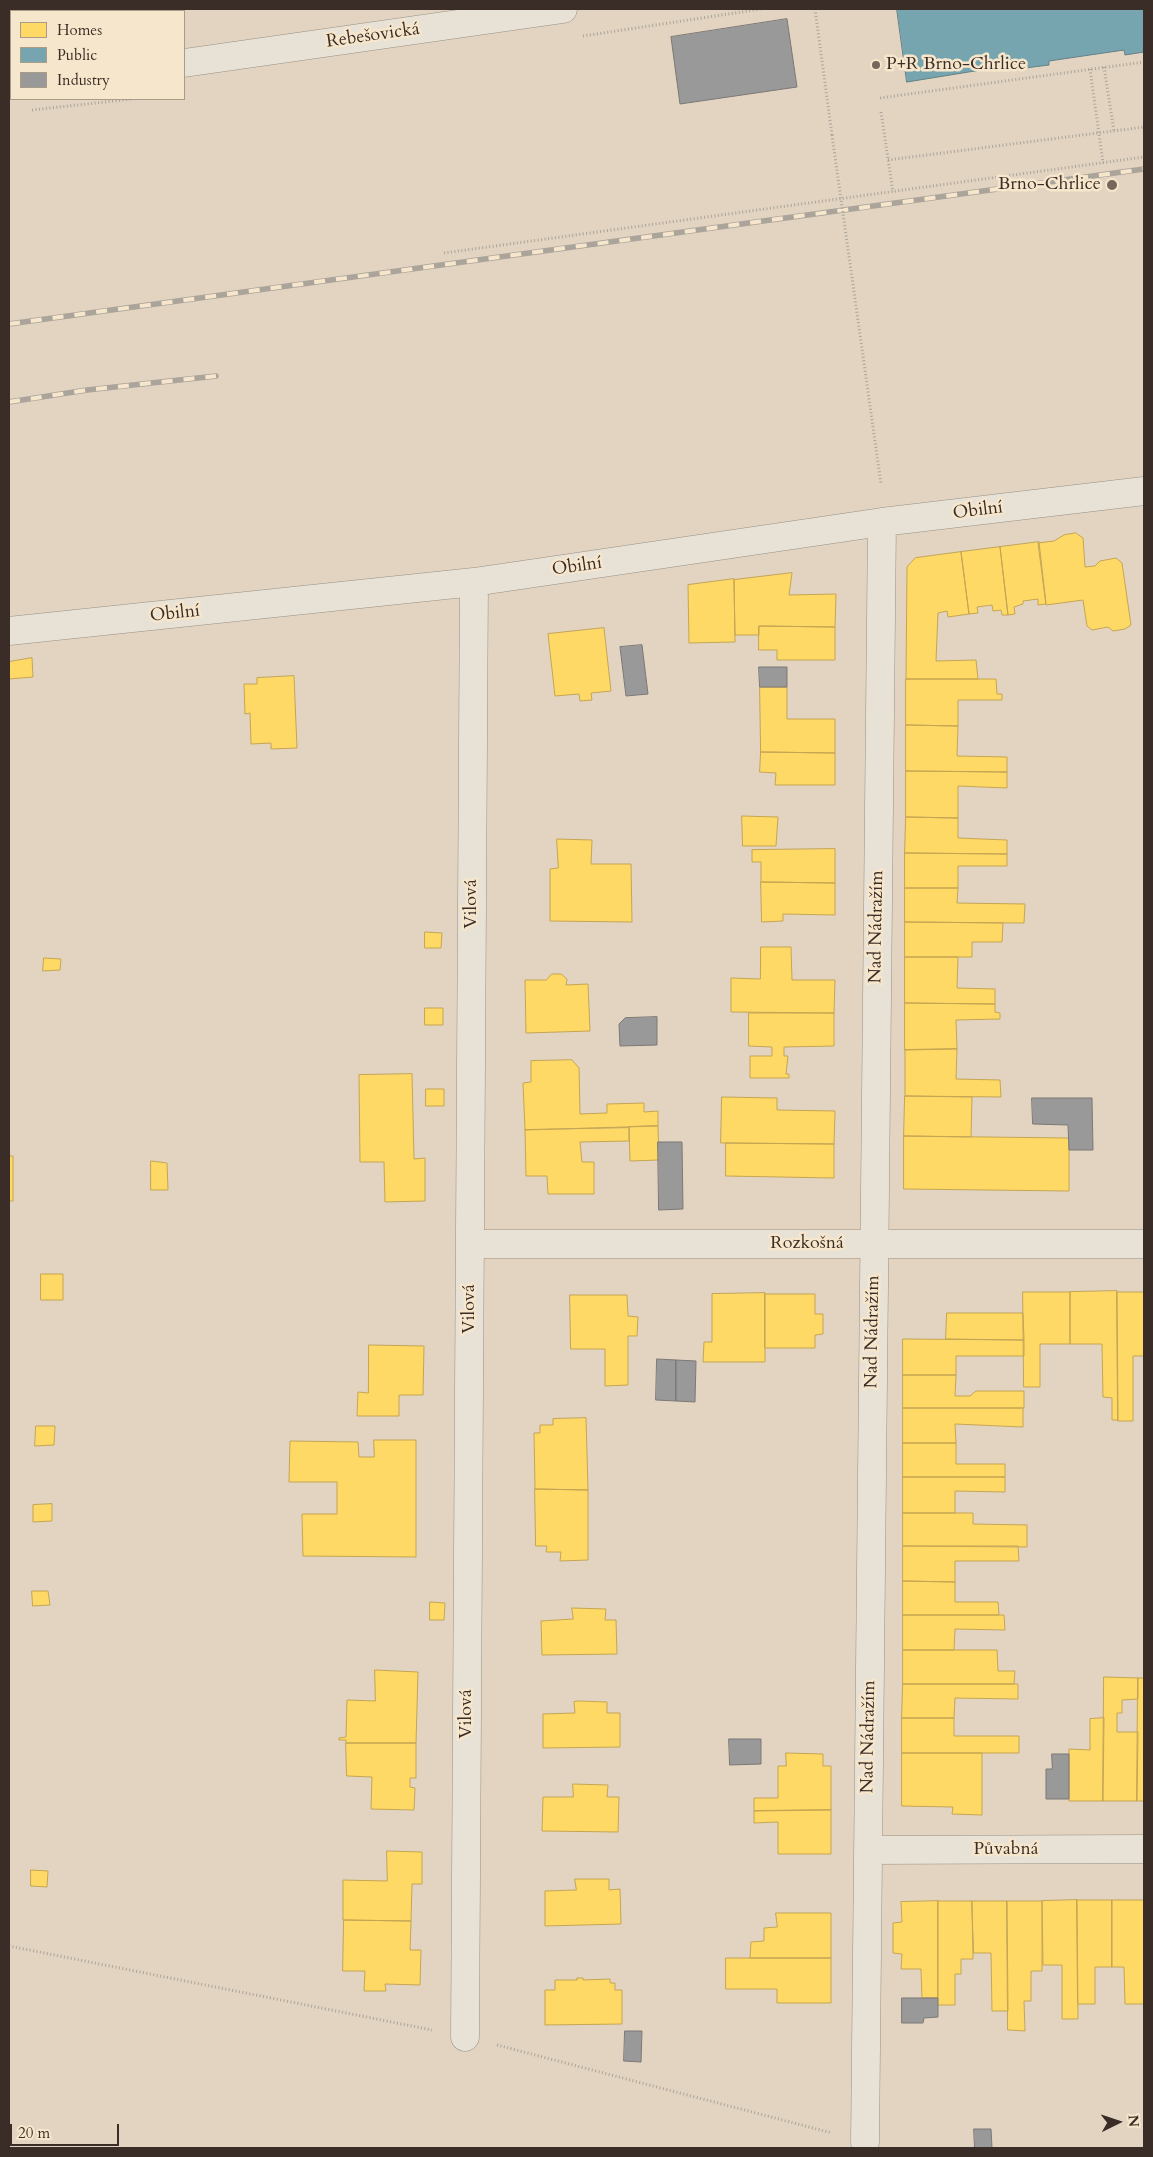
<!DOCTYPE html>
<meta charset="utf-8">
<style>
body{margin:0}
#map{position:relative;width:1153px;height:2157px;overflow:hidden;background:#e2d4c0;font-family:Cardo,serif}
canvas{display:block}
.frame{position:absolute;inset:0;border:10px solid #3a2c26;pointer-events:none}
.legend{position:absolute;left:10px;top:10px;width:175px;height:90px;box-sizing:border-box;background:#f6e6cc;border:1px solid #ab9c8a;margin:0;padding:6px 9px;list-style:none;font-size:15px;color:#3a2c26}
.legend li{display:flex;align-items:center;gap:10px;height:25px}
.legend b{width:25px;border:1px solid #ab9c8a}
.north{position:absolute;left:1093px;top:2097px;width:50px;height:50px;-webkit-text-stroke:4px #f6e6cc;paint-order:stroke;rotate:86deg;font-size:14px;font-weight:700;line-height:20px;text-align:center;color:#3a2c26}
.north::after{content:'';display:block;margin:auto;width:18px;height:22px;background:#3a2c26;clip-path:polygon(50% 0,100% 100%,50% 72%,0 100%)}
.scale{position:absolute;left:10px;top:2124px;width:109px;height:22px;box-sizing:border-box;border:2px solid #3a2c26;border-top:0;padding-left:6px;font-size:15px;line-height:18px;white-space:nowrap;color:#3a2c26;-webkit-text-stroke:4px #f6e6cc;paint-order:stroke}
</style>
<div id="map">
<canvas width="1153" height="2157"></canvas>
<div class="frame"></div>
<ul class="legend">
<li><b style="height:14px;background:#ffd966"></b>Homes</li>
<li><b style="height:14px;background:#76a5af"></b>Public</li>
<li><b style="height:14px;background:#999"></b>Industry</li>
</ul>
<div class="north">N</div>
<div class="scale">20 m</div>
</div>
<script>
const c = document.querySelector('canvas').getContext('2d');
c.lineJoin = 'round';
function fillPath(path, color) {
  c.fillStyle = color;
  c.fill(path, 'evenodd');
}
function strokePath(path, color, width, dash) {
  c.strokeStyle = color;
  c.lineWidth = width;
  c.lineCap = dash ? 'butt' : 'round';
  c.setLineDash(dash || []);
  c.stroke(path);
}
function label(font, color, halo, rows, align = 'center') {
  c.font = font + ' Cardo,serif';
  c.lineWidth = 5;
  c.setLineDash([]);
  c.textBaseline = 'middle';
  c.strokeStyle = halo;
  c.fillStyle = color;
  for (const [text, x, y, turn = 0] of rows) {
    c.save();
    c.translate(x, y);
    c.rotate((+turn || 0) * Math.PI / 180);
    c.textAlign = isNaN(turn) ? turn : align;
    if (halo) c.strokeText(text, 0, 0);
    c.fillText(text, 0, 0);
    c.restore();
  }
}
const homes = new Path2D(`
 M1076,533L1083,538L1085,567L1095,566L1100,561L1116,558L1122,563L1131,625L1125,629L1113,631L1108,627L1092,630L1087,626L1083,600L1046,605L1038,543L1054,541L1064,535Z
 M1039,542L1046,604L1038,605V599L1023,601V604L1014,607L1015,614L1008,615L1000,547Z
 M1000,547L1008,615H1002L1001,610L993,611L992,605L977,607L978,613L969,614L961,552Z
 M961,552L969,614L948,617L947,611L938,613L936,661L976,660L978,679H906L907,567L915,558Z
 M792,573L789,595L836,594L835,627L759,626V635H735L734,580Z
 M734,579L735,642L689,643L688,585Z
 M759,626L835,627V660H777V650H759Z
 M604,628L611,691L591,693L592,700L580,701L579,694L555,696L548,634Z
 M32,658L33,677L9,679V662Z
 M294,676L297,748L271,749V743L251,744L250,713L245,714L244,684H257V678Z
 M906,679H996L997,694H1002V700H958V726L906,725Z
 M760,687H787V719H835V753L761,752Z
 M906,725L958,726L957,756L1007,757V772L906,771Z
 M761,752L835,753V785H775L776,773L760,772Z
 M906,771L1007,772V788L958,786V818L906,817Z
 M742,816L778,817L776,846H743Z
 M906,817L958,818V838L1007,840V854L905,853Z
 M557,839L592,840L591,864H631L632,922L550,921V869L558,868Z
 M835,849V883L761,882V862H752V850Z
 M905,853L1007,854V866H958V888H905Z
 M761,882L835,883V915L783,914V921L762,922Z
 M905,888H958L957,903L1025,904L1024,923L905,922Z
 M905,922L1003,923L1002,942H972V957H905Z
 M425,932L442,933L441,948H425Z
 M761,947H791L792,980H835L834,1013L731,1012V978L760,979Z
 M905,957H958L957,988L995,989V1004L905,1003Z
 M44,958L61,959L60,970L43,971Z
 M552,974H561L567,979L566,985L588,984L590,1031L526,1033L525,980H546Z
 M905,1003L995,1004V1012L1000,1013V1019L956,1020L957,1049L905,1050Z
 M425,1008H443V1025H425Z
 M749,1013H834V1046L784,1047V1056H788L786,1074H789V1078H750V1056H772V1047L749,1046Z
 M957,1049L956,1079L1000,1080L1001,1097L905,1096V1050Z
 M572,1060L579,1068L580,1114L607,1113V1104L644,1103V1112L658,1111V1126L525,1130L523,1083L531,1082V1061Z
 M412,1074L414,1159L425,1158V1201L385,1202L384,1162H360L359,1075Z
 M426,1089H444V1106H426Z
 M905,1096L972,1097L971,1137L904,1136Z
 M722,1097L777,1098V1110L835,1111L834,1144L721,1143Z
 M658,1126L659,1160L630,1161L629,1127Z
 M629,1128V1141L580,1142L582,1162H594V1194H548L547,1176H526L525,1130Z
 M904,1136L1067,1138L1069,1139V1191L904,1189Z
 M726,1143L834,1144V1178L726,1176Z
 M9,1156H13V1201H9Z
 M151,1161L167,1163L168,1190H151Z
 M41,1274H63V1300H41Z
 M1117,1291L1118,1420H1112V1398L1103,1397L1102,1344H1070V1292Z
 M1023,1292H1070V1344H1040V1387H1024Z
 M1117,1292H1144V1356H1133V1421H1118Z
 M765,1293V1362H703L704,1342H712V1294Z
 M765,1294H815V1314H823V1334L815,1335V1348H765Z
 M570,1295H627L628,1316L638,1317L637,1336H628V1385L605,1386V1349H571Z
 M947,1313H1023L1024,1340L946,1339Z
 M903,1339L1024,1340V1356H956V1375H903Z
 M369,1345L424,1346L423,1395H399V1416H357L358,1392L368,1393Z
 M903,1375H956L955,1396H970L976,1391H1024V1408H903Z
 M903,1408H1023V1427L955,1424L956,1443H903Z
 M586,1418L588,1490L535,1489L534,1433H540V1425H553V1419Z
 M36,1426H55L54,1445L35,1446Z
 M374,1440H416V1557L303,1556L302,1514H337V1482H289L290,1441L358,1442L359,1457H374Z
 M903,1443H956V1464H1005V1477H903Z
 M903,1477H1005V1492L955,1491V1513H903Z
 M535,1489L588,1490V1560L560,1561L561,1552H546L547,1546H536Z
 M52,1504V1521L33,1522V1505Z
 M903,1513H973V1524L1027,1525V1547L903,1546Z
 M903,1546H1018L1019,1561H955V1582L903,1581Z
 M903,1581L955,1582V1602H998L999,1615H903Z
 M32,1591H48L50,1605L33,1606Z
 M430,1602L445,1603L444,1620H430Z
 M572,1608L606,1609L605,1620H616L617,1654L542,1655L541,1621L573,1619Z
 M903,1615H1004L1005,1630L955,1629L954,1650H903Z
 M903,1650H997L998,1671H1015L1014,1684H903Z
 M375,1670L418,1672L416,1743H346V1740H339V1738L346,1737L347,1700L375,1701Z
 M1104,1677L1138,1678V1699L1122,1700V1713H1117V1732H1138L1137,1801H1103Z
 M1138,1678H1144V1801H1137Z
 M903,1684H1018V1699L955,1698L954,1718H902Z
 M579,1701L607,1702V1713H620V1747L543,1748V1714L575,1713L574,1702Z
 M902,1718H954V1736H1019V1753H902Z
 M1104,1718L1103,1801H1069V1749L1090,1750V1719Z
 M346,1743H416V1778H410V1787L415,1788L414,1810L371,1809L372,1777L347,1776Z
 M786,1753L823,1754V1766H831V1810L754,1811V1798H778V1766H786Z
 M902,1753H982V1815L952,1814L953,1807L902,1806Z
 M573,1784L608,1785L607,1797H619L618,1832L542,1831L543,1797H573Z
 M831,1810V1854H778V1822L754,1823V1811Z
 M387,1851L422,1852V1884H412L411,1921L343,1920V1880L387,1881Z
 M31,1870L48,1871L47,1887L31,1886Z
 M575,1879H609V1890L620,1889L621,1924L545,1926V1891L576,1890Z
 M1077,1900L1078,2019H1062V1965H1043L1042,1901Z
 M1077,1900H1112V1967H1095V2004H1078Z
 M1112,1900H1144V2004H1125L1124,1967H1112Z
 M938,1901V1998H922L921,1969H901L902,1954L893,1953V1923L902,1922L901,1902Z
 M938,1901H972L973,1959H961V1974H955V2005H938Z
 M972,1901H1007L1008,2011H992L991,1953H974Z
 M1007,1901H1042V1971H1031V2001H1024L1025,2031L1008,2030Z
 M776,1913H831V1958H750L751,1942L764,1941V1928L777,1927Z
 M344,1920L411,1921L410,1950H421L420,1985L385,1984L386,1991H364L365,1971H343Z
 M726,1958H831V2003H777V1989H726Z
 M577,1978H583V1980L610,1979V1983H615V1990H622V2024L545,2025V1990H555V1980H577Z`);
fillPath(homes, '#ffd966');
strokePath(homes, '#c4a553', 1);
const public = new Path2D(`
 M897,9H1144V52L1125,55L1124,50L1049,61V65L1025,68L1024,63L907,82Z`);
fillPath(public, '#76a5af');
strokePath(public, '#648186', 1);
const industry = new Path2D(`
 M787,19L797,87L680,104L671,37Z
 M642,645L648,694L626,696L620,647Z
 M759,667H787V687H760Z
 M657,1017V1045L620,1046L619,1024L625,1018Z
 M1032,1098H1092L1093,1150H1069L1068,1125L1033,1124Z
 M658,1142H682L683,1209L659,1210Z
 M657,1359L676,1360V1401L656,1400Z
 M676,1360L696,1361L695,1402L676,1401Z
 M729,1739H761V1764L730,1765Z
 M1052,1754H1069V1799H1046V1769H1052Z
 M902,1998H938V2017L924,2018L923,2023H902Z
 M625,2031H642L641,2062L624,2061Z
 M974,2129H991L992,2148H975Z`);
fillPath(industry, '#999');
strokePath(industry, '#7c7876', 1);
const minor = new Path2D(`
 M184,63L563,9
 M9,84H11
 M9,631L474,582L882,522L1144,491
 M470,1244H1144
 M868,1850L1144,1849
 M465,2037L474,582
 M865,2142L882,522`);
strokePath(minor, '#999084', 29);
strokePath(new Path2D(`
 M815,9L832,135
 M583,36L761,9
 M1104,67L1114,131
 M1090,69L1103,163
 M880,98L1144,62
 M32,110L132,99
 M881,112L893,192
 M888,160L1144,127
 M444,253L1144,157
 M9,1946L432,2030
 M497,2045L832,2133`), '#aaa49b', 3, [1, 2.5]);
strokePath(minor, '#e7e1d6', 28);
const rail = new Path2D(`
 M9,324L1144,169
 M9,402L87,390L216,376`);
strokePath(rail, '#aaa49b', 5.5);
strokePath(rail, '#f6e6cc', 4, [11]);
strokePath(new Path2D(`
 M832,135L881,484`), '#aaa49b', 3, [1, 2.5]);
for (const [x, y, r, color] of [
 [876,65,5,"#75675c"],
 [1112,185,6,"#75675c"]
]) {
  const dot = new Path2D();
  dot.arc(x, y, r, 0, 2 * Math.PI);
  c.fillStyle = color;
  c.fill(dot);
  strokePath(dot, '#f6e6cc', 2);
}
label('18px', '#3a2c26', '#f6e6cc', [
 ["Rebešovická",373,36,-8],
 ["Obilní",978,511,-7],
 ["Obilní",577,567,-8],
 ["Obilní",175,614,-6],
 ["Vilová",472,904,-90],
 ["Nad Nádražím",877,927,-89],
 ["Rozkošná",807,1244],
 ["Vilová",470,1309,-90],
 ["Nad Nádražím",873,1332,-89],
 ["Vilová",467,1714,-90],
 ["Nad Nádražím",869,1737,-89],
 ["Půvabná",1006,1850]
]);
label('18px', '#3a2c26', '#f6e6cc', [
 ["P+R Brno-Chrlice",886,65],
 ["Brno-Chrlice",1101,185,"right"]
], 'left');
</script>
